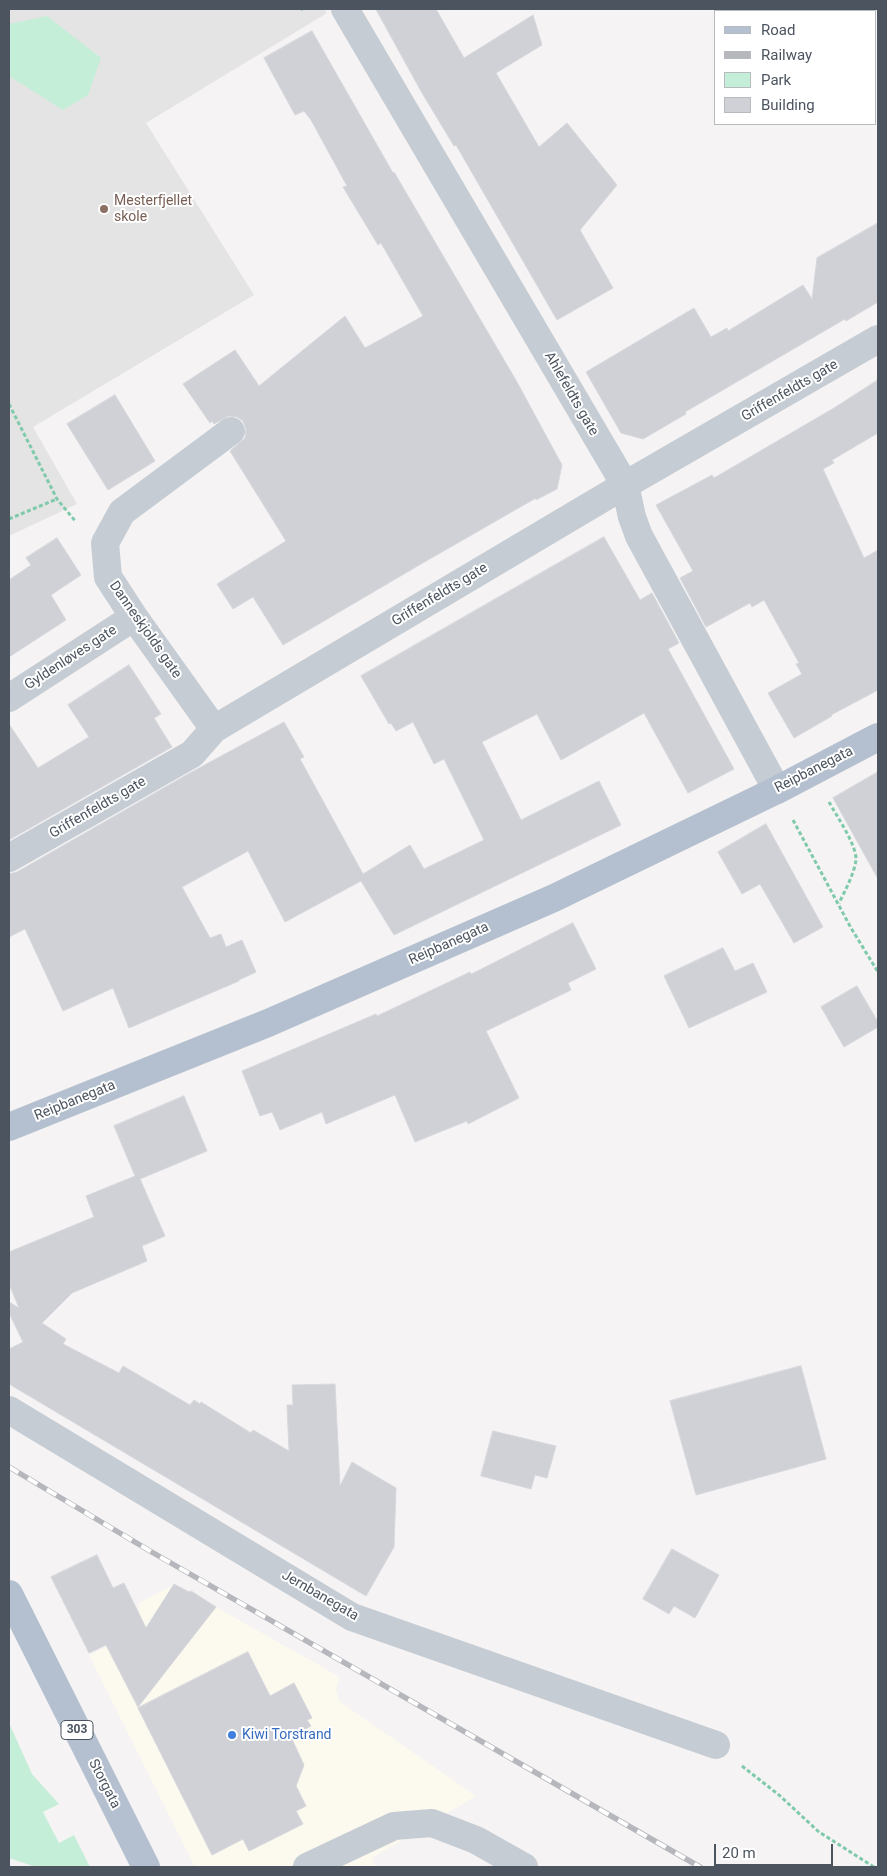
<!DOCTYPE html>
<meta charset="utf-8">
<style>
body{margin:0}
#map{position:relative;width:887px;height:1876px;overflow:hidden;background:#f5f3f3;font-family:Roboto,sans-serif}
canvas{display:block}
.frame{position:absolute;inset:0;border:10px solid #4b545f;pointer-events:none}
.legend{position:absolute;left:714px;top:10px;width:162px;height:115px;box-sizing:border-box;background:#fff;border:1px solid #b7bbbf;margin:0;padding:6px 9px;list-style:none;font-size:15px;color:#4b545f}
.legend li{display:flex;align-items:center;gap:10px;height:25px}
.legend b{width:25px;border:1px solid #b7bbbf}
.scale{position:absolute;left:714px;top:1844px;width:119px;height:22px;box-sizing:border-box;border:2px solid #4b545f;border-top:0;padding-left:6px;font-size:15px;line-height:18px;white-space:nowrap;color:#4b545f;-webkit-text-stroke:4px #fff;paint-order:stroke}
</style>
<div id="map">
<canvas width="887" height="1876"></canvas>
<div class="frame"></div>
<ul class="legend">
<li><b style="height:6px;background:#b4c0cf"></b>Road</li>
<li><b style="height:6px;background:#b5b7bc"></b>Railway</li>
<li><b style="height:14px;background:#c5eed8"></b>Park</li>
<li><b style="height:14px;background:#d0d1d6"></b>Building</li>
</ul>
<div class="scale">20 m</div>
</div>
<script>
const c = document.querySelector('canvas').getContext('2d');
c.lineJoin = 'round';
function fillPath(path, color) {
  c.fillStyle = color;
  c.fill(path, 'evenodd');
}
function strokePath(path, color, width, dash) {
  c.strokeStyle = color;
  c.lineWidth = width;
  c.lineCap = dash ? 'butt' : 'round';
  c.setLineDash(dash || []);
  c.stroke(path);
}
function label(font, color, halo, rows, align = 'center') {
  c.font = font + ' Roboto,sans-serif';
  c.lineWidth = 4;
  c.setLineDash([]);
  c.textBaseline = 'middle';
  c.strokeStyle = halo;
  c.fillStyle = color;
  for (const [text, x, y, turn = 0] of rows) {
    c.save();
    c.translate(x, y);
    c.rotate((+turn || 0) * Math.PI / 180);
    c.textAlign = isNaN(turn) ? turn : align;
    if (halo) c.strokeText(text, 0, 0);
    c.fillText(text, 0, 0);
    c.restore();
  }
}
fillPath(new Path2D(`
 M175,1584L340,1677L336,1689L339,1701L476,1796L372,1858L376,1867H195L89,1655L139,1631V1603Z`), '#fcf9ef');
fillPath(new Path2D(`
 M9,9H324L327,13L146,123L254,295L33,427L77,504L9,536Z`), '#e5e4e4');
fillPath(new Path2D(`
 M47,16L101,58L88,95L63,110L9,76V24Z
 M9,1723L32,1774L59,1804L43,1812L59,1843L74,1835L90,1867H36L9,1858Z`), '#c5eed8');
const building = new Path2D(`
 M376,9H436L464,58L533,15L542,45L496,73L539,147L567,123L617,185L580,230L613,288L557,320L456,145L454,146L422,93Z
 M312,31L393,173L394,172L517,382L562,465L557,489L536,500V498L421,564L283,645L253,597L233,609L217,584L286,541L230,451L245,438L246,429L243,421L237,417L229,416L214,424L212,421L210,423L183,384L235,350L259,386L345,316L365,348L423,316L381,243L378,245L343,187L347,186L311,120L304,111L295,115L264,58Z
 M878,223V302L846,321L845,319L685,412L686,414L643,439L621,433L586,372L694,308L711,337L727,328L728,331L803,285L812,299L817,258Z
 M878,380V433L832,460L834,463L823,469L864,558L878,550V690L831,715L832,716L794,738L768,693L802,674L796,664L799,663L764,600L752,607L750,603L706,627L680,578L693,571L656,505L712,475L714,478L834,408Z
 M115,395L155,461L108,490L67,424Z
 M604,537L640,600L652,593L679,643L668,649L734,769L688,793L644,713L561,760L537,714L482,742L521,820L599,781L621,825L394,935L361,881L285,922L248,851L182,887L210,938L221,934L226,947L242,940L256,972L239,980V981L129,1028L113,988L63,1011L25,929L9,937V874L17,872L188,774L284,722L304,757L300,759L363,874L410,845L424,869L484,840L444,759L434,764L413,722L396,731L391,723L389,724L361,676Z
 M57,538L81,575L51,595L66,620L9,657V580L31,565L26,558Z
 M129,665L161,714L154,718L172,747L9,840V724L38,768L89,737L68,705Z
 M878,772V879L833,798Z
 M766,824L823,927L794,943L760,884L742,894L718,852Z
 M573,923L596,969L568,983L571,990L486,1031L519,1098L468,1124L467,1121L415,1142L395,1095L326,1124L322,1112L280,1130L272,1112L260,1116L242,1071L376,1014L377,1016L470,972L471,974Z
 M723,948L735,971L753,963L767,992L689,1028L664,976Z
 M857,986L878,1022V1027L844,1047L821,1007Z
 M184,1096L207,1151L140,1179L165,1236L142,1246L147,1261L72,1293L42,1323L66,1339L63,1344L119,1373L123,1366L190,1405L194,1400L200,1404L201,1402L251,1433L253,1430L289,1451L287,1405H293L292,1385L335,1384L340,1486L352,1462L396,1488L394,1547L366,1596L9,1384V1349L23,1342L9,1313V1302L19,1308L9,1284V1252L94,1217L86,1196L135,1176L114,1126Z
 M801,1366L826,1459L696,1495L670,1401Z
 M493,1431L556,1446L547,1478L535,1475L531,1489L481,1476Z
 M672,1549L719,1575L695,1618L674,1606L669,1614L643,1599Z
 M97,1555L113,1588L124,1583L146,1628L174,1584L189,1592L191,1591L216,1607L138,1707L106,1645L89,1653L51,1577Z
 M248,1652L270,1696L294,1683L312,1718L307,1720L311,1726L291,1737L304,1765L296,1786L306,1806L296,1811L303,1824L249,1851L243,1839L212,1855L138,1708Z`);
fillPath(building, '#d0d1d6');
strokePath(building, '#d7d8dd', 1);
strokePath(new Path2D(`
 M302,9L303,10
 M9,404L57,499L76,522
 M9,519L57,499
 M829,802C836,815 856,844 856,859C855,872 845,891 839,903
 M793,820L851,928L878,972
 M742,1766L779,1795L819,1832L874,1867`), '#7fcaab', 3, [4, 2.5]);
strokePath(new Path2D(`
 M345,9L625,485L632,517L639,536L777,790
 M9,698L134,617
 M214,729L134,617L108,577L105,543L122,512L231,431
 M9,858L192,754L214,729L625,485L878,339
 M9,1410L352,1617L716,1745
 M307,1867L394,1826L432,1823L476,1840L524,1867`), '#c5ccd3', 28);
strokePath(new Path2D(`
 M9,1127L268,1023L554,898L777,790L878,737
 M9,1594L146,1867`), '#b4c0cf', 28);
const rail = new Path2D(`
 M9,1467L150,1551L700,1867`);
strokePath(rail, '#b5b7bc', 5.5);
strokePath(rail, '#fff', 4, [11]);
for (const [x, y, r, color] of [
 [104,209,5,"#8d6e63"],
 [232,1735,5,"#3f7fe0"]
]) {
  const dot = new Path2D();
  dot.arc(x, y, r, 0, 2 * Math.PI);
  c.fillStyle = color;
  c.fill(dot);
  strokePath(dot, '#fff', 2);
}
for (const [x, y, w] of [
 [77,1730,32]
]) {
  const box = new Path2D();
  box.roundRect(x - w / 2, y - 9.5, w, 19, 4);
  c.fillStyle = '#fff';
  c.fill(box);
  strokePath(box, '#4b545f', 1);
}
label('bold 12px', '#4b545f', null, [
 ["303",77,1730]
]);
label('14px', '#785e54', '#fff', [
 ["Mesterfjellet",114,201],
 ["skole",114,217]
], 'left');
label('14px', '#4b545f', '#fff', [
 ["Griffenfeldts gate",790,391,-30],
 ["Ahlefeldts gate",571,394,60],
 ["Griffenfeldts gate",440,595,-31],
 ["Danneskjolds gate",145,630,55],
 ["Gyldenløves gate",71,658,-33],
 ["Reipbanegata",814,770,-27],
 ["Griffenfeldts gate",98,808,-30],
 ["Reipbanegata",449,944,-24],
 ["Reipbanegata",75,1101,-22],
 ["Jernbanegata",320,1596,30],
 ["Storgata",104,1784,63]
]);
label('14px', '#366cbe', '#fff', [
 ["Kiwi Torstrand",242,1735]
], 'left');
</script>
